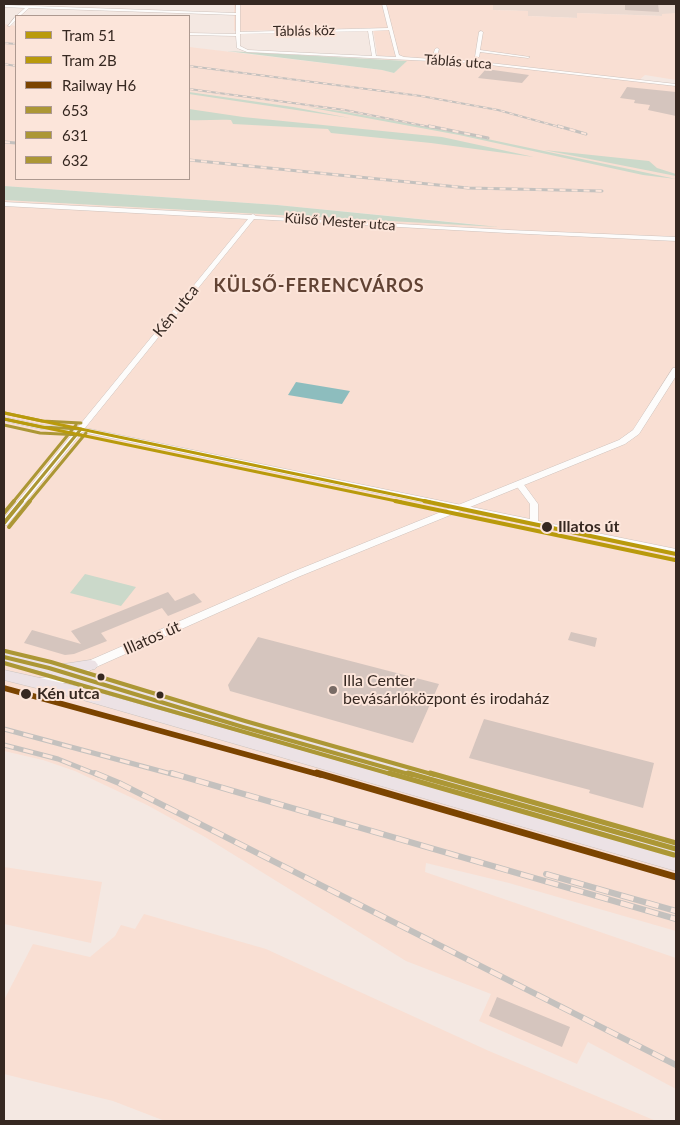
<!DOCTYPE html>
<meta charset="utf-8">
<style>
body{margin:0}
#map{position:relative;width:680px;height:1125px;overflow:hidden;background:#f4e8e2;font-family:Lato,sans-serif}
canvas{display:block}
.frame{position:absolute;inset:0;border:5px solid #362821;pointer-events:none}
.legend{position:absolute;left:15px;top:15px;width:175px;height:165px;box-sizing:border-box;background:#fce5da;border:1px solid #ad9990;margin:0;padding:6px 9px;list-style:none;font-size:15px;color:#362821}
.legend li{display:flex;align-items:center;gap:10px;height:25px}
.legend b{width:25px;border:1px solid #ad9990}
</style>
<div id="map">
<canvas width="680" height="1125"></canvas>
<div class="frame"></div>
<ul class="legend">
<li><b style="height:6px;background:#b99a0c"></b>Tram 51</li>
<li><b style="height:6px;background:#b99a0c"></b>Tram 2B</li>
<li><b style="height:6px;background:#7b4400"></b>Railway H6</li>
<li><b style="height:6px;background:#ac9735"></b>653</li>
<li><b style="height:6px;background:#ac9735"></b>631</li>
<li><b style="height:6px;background:#ac9735"></b>632</li>
</ul>
</div>
<script>
const c = document.querySelector('canvas').getContext('2d');
c.lineJoin = 'round';
function fillPath(path, color) {
  c.fillStyle = color;
  c.fill(path, 'evenodd');
}
function strokePath(path, color, width, dash) {
  c.strokeStyle = color;
  c.lineWidth = width;
  c.lineCap = dash ? 'butt' : 'round';
  c.setLineDash(dash || []);
  c.stroke(path);
}
function label(font, color, halo, rows, align = 'center') {
  c.font = font + ' Lato,sans-serif';
  c.lineWidth = 4;
  c.setLineDash([]);
  c.textBaseline = 'middle';
  c.strokeStyle = halo;
  c.fillStyle = color;
  for (const [text, x, y, turn = 0] of rows) {
    c.save();
    c.translate(x, y);
    c.rotate((+turn || 0) * Math.PI / 180);
    c.textAlign = isNaN(turn) ? turn : align;
    if (halo) c.strokeText(text, 0, 0);
    c.fillText(text, 0, 0);
    c.restore();
  }
}
fillPath(new Path2D(`
 M493,4H676V13L663,16L577,13V18L528,16V11L492,10Z`), '#ebdad1');
fillPath(new Path2D(`
 M234,4H493V10L528,11V16L577,18V13L662,16V14L676,13V80L645,75L638,81L626,80L676,86V931L509,883L426,863L425,872L676,958V1089L588,1042L577,1064L479,1021L491,994L406,961L205,837L147,805L75,771L43,760L4,751V200L483,225L277,205L4,186V24L16,26V179H189V47L382,70L394,73L406,61L378,59L373,28L234,31Z
 M4,867L102,882L91,943L4,924Z
 M144,914L266,949L489,1051L656,1121H165L113,1101L4,1074V1000L33,944L90,957L115,936L121,925L135,929Z`), '#f9dfd3');
fillPath(new Path2D(`
 M227,51L407,61L394,73L382,70Z
 M189,92L293,107L350,118L189,94Z
 M307,107L341,111L459,133L676,179L643,175L459,135Z
 M189,109L243,117L442,137L534,157L431,143L331,133L328,129L233,124L231,120C217,119 203,121 189,120Z
 M544,150L649,161L657,168L676,174V176Z
 M4,186L277,205L499,227L4,200Z
 M85,574L136,587L121,606L70,593Z`), '#cbd9ca');
fillPath(new Path2D(`
 M296,382L350,391L342,404L288,395Z`), '#8dbdbe');
fillPath(new Path2D(`
 M625,4H658L659,12L625,10Z
 M486,69L529,75L522,83L478,78Z
 M627,87L676,92V116L648,110L650,105L634,103L635,100L620,98Z
 M168,592L175,601L194,593L202,602L168,616L162,608L101,633L107,641L74,654L65,655L24,643L32,630L81,644L71,631Z
 M571,632L597,638L595,647L568,640Z
 M258,637L439,684L413,743L230,691L228,685Z
 M484,719L654,763L643,808L589,793L590,790L469,758Z
 M497,997L570,1027L562,1047L489,1016Z`), '#d5c5be');
const minor = new Path2D(`
 M236,4H240V32L388,28L382,4H386L399,55L404,57L432,59L435,49L437,48L439,49L436,59L472,61L676,84V86L472,63L247,52L237,48L236,36L189,35V33L236,34V15L29,8L20,16H16L25,8L4,7V5L236,13ZM389,30L396,57L376,56L372,31ZM368,31L372,56L248,50L240,46V34Z
 M15,17H16V20L10,26H8Z
 M481,31L483,32L480,50L530,57L528,58L480,52L479,57H475L479,32Z
 M4,202L251,215L253,214L256,216L508,230L676,237V241L508,233L254,219L85,428L530,519V504L515,484L519,482H522L538,504V521L676,549V555L82,432L7,525H4V518L75,431L41,429L4,421V417L41,425L78,427L248,219L4,206Z`);
const tertiary = new Path2D(`
 M673,368H676V376L639,434L625,444L298,577L94,668C78,678 59,689 39,684L37,681L39,678L60,676L86,662L290,573L619,440L633,430Z`);
const primary = new Path2D(`
 M4,652L57,665L90,660L95,661L98,665L95,669L79,672L243,721L676,842V856L243,733L47,673L4,662Z
 M4,670L76,686L676,857V871L76,698L4,680Z`);
strokePath(minor, '#cfc3bd', 1);
strokePath(tertiary, '#cfc3bd', 1);
strokePath(primary, '#cbc4c0', 1);
fillPath(minor, '#fdfcfb');
fillPath(tertiary, '#fdfcfb');
fillPath(primary, '#ece2e5');
const railFar3 = new Path2D(`
 M4,43L16,44
 M4,64L16,66
 M189,66L421,96L498,110L563,128
 M189,89L345,110L435,128`);
const railFar2 = new Path2D(`
 M429,126L488,138
 M558,126L586,134
 M4,142L16,143
 M189,160L468,188L602,191`);
const railFar1 = new Path2D(`
 M4,729L175,775
 M4,745L58,759L98,775`);
const rail = new Path2D(`
 M95,773L119,783L676,1065
 M171,773L676,919
 M546,874L676,911`);
strokePath(railFar3, '#c4c1be', 2);
strokePath(railFar2, '#c4c1be', 3);
strokePath(railFar1, '#c4c1be', 5);
strokePath(rail, '#c4c1be', 6);
strokePath(railFar3, '#fce5da', 1, [4.5]);
strokePath(railFar2, '#fce5da', 2, [6]);
strokePath(railFar1, '#fce5da', 3, [10]);
strokePath(rail, '#fce5da', 4.5, [13]);
strokePath(new Path2D(`
 M4,419L41,427L81,429
 M21,502L81,429`), '#ac9735', 3);
strokePath(new Path2D(`
 M4,523L22,501
 M4,657L49,668L243,727L412,775`), '#ac9735', 4);
strokePath(new Path2D(`
 M408,773L676,849`), '#ac9735', 5);
strokePath(new Path2D(`
 M4,425L40,433L81,435
 M29,502L86,433`), '#ac9735', 3);
strokePath(new Path2D(`
 M9,527L30,501
 M4,663L394,775`), '#ac9735', 4);
strokePath(new Path2D(`
 M389,773L674,855`), '#ac9735', 5);
strokePath(new Path2D(`
 M5,413L42,421L81,423
 M13,502L76,425`), '#ac9735', 3);
strokePath(new Path2D(`
 M4,513L14,501
 M5,651L51,662L245,721L435,775`), '#ac9735', 4);
strokePath(new Path2D(`
 M430,773L676,843`), '#ac9735', 5);
strokePath(new Path2D(`
 M4,688L321,775`), '#7b4400', 5.5);
strokePath(new Path2D(`
 M317,773L676,877`), '#7b4400', 7);
strokePath(new Path2D(`
 M4,413L430,502`), '#b99a0c', 3);
strokePath(new Path2D(`
 M424,501L676,554`), '#b99a0c', 4);
strokePath(new Path2D(`
 M4,419L401,502`), '#b99a0c', 3);
strokePath(new Path2D(`
 M395,501L675,560`), '#b99a0c', 4);
for (const [x, y, r, color] of [
 [547,527,6,"#362821"],
 [101,677,4.5,"#362821"],
 [333,690,5,"#786b65"],
 [26,694,6,"#362821"],
 [160,695,4.5,"#362821"]
]) {
  const dot = new Path2D();
  dot.arc(x, y, r, 0, 2 * Math.PI);
  c.fillStyle = color;
  c.fill(dot);
  strokePath(dot, '#fce5da', 2);
}
label('14px', '#362821', '#fce5da', [
 ["Táblás köz",304,31,-1],
 ["Táblás utca",458,62,4],
 ["Külső Mester utca",340,222,4]
]);
label('16px', '#362821', '#fce5da', [
 ["Kén utca",176,311,-51],
 ["Illatos út",152,638,-24]
]);
label('bold 16px', '#362821', '#fce5da', [
 ["Illatos út",558,527],
 ["Kén utca",37,694]
], 'left');
label('16px', '#362821', '#fce5da', [
 ["Illa Center",343,681],
 ["bevásárlóközpont és irodaház",343,699]
], 'left');
c.letterSpacing = '1px';
label('bold 18px', '#624334', '#fce5da', [
 ["KÜLSŐ-FERENCVÁROS",319,286]
]);
c.letterSpacing = '0px';
</script>
